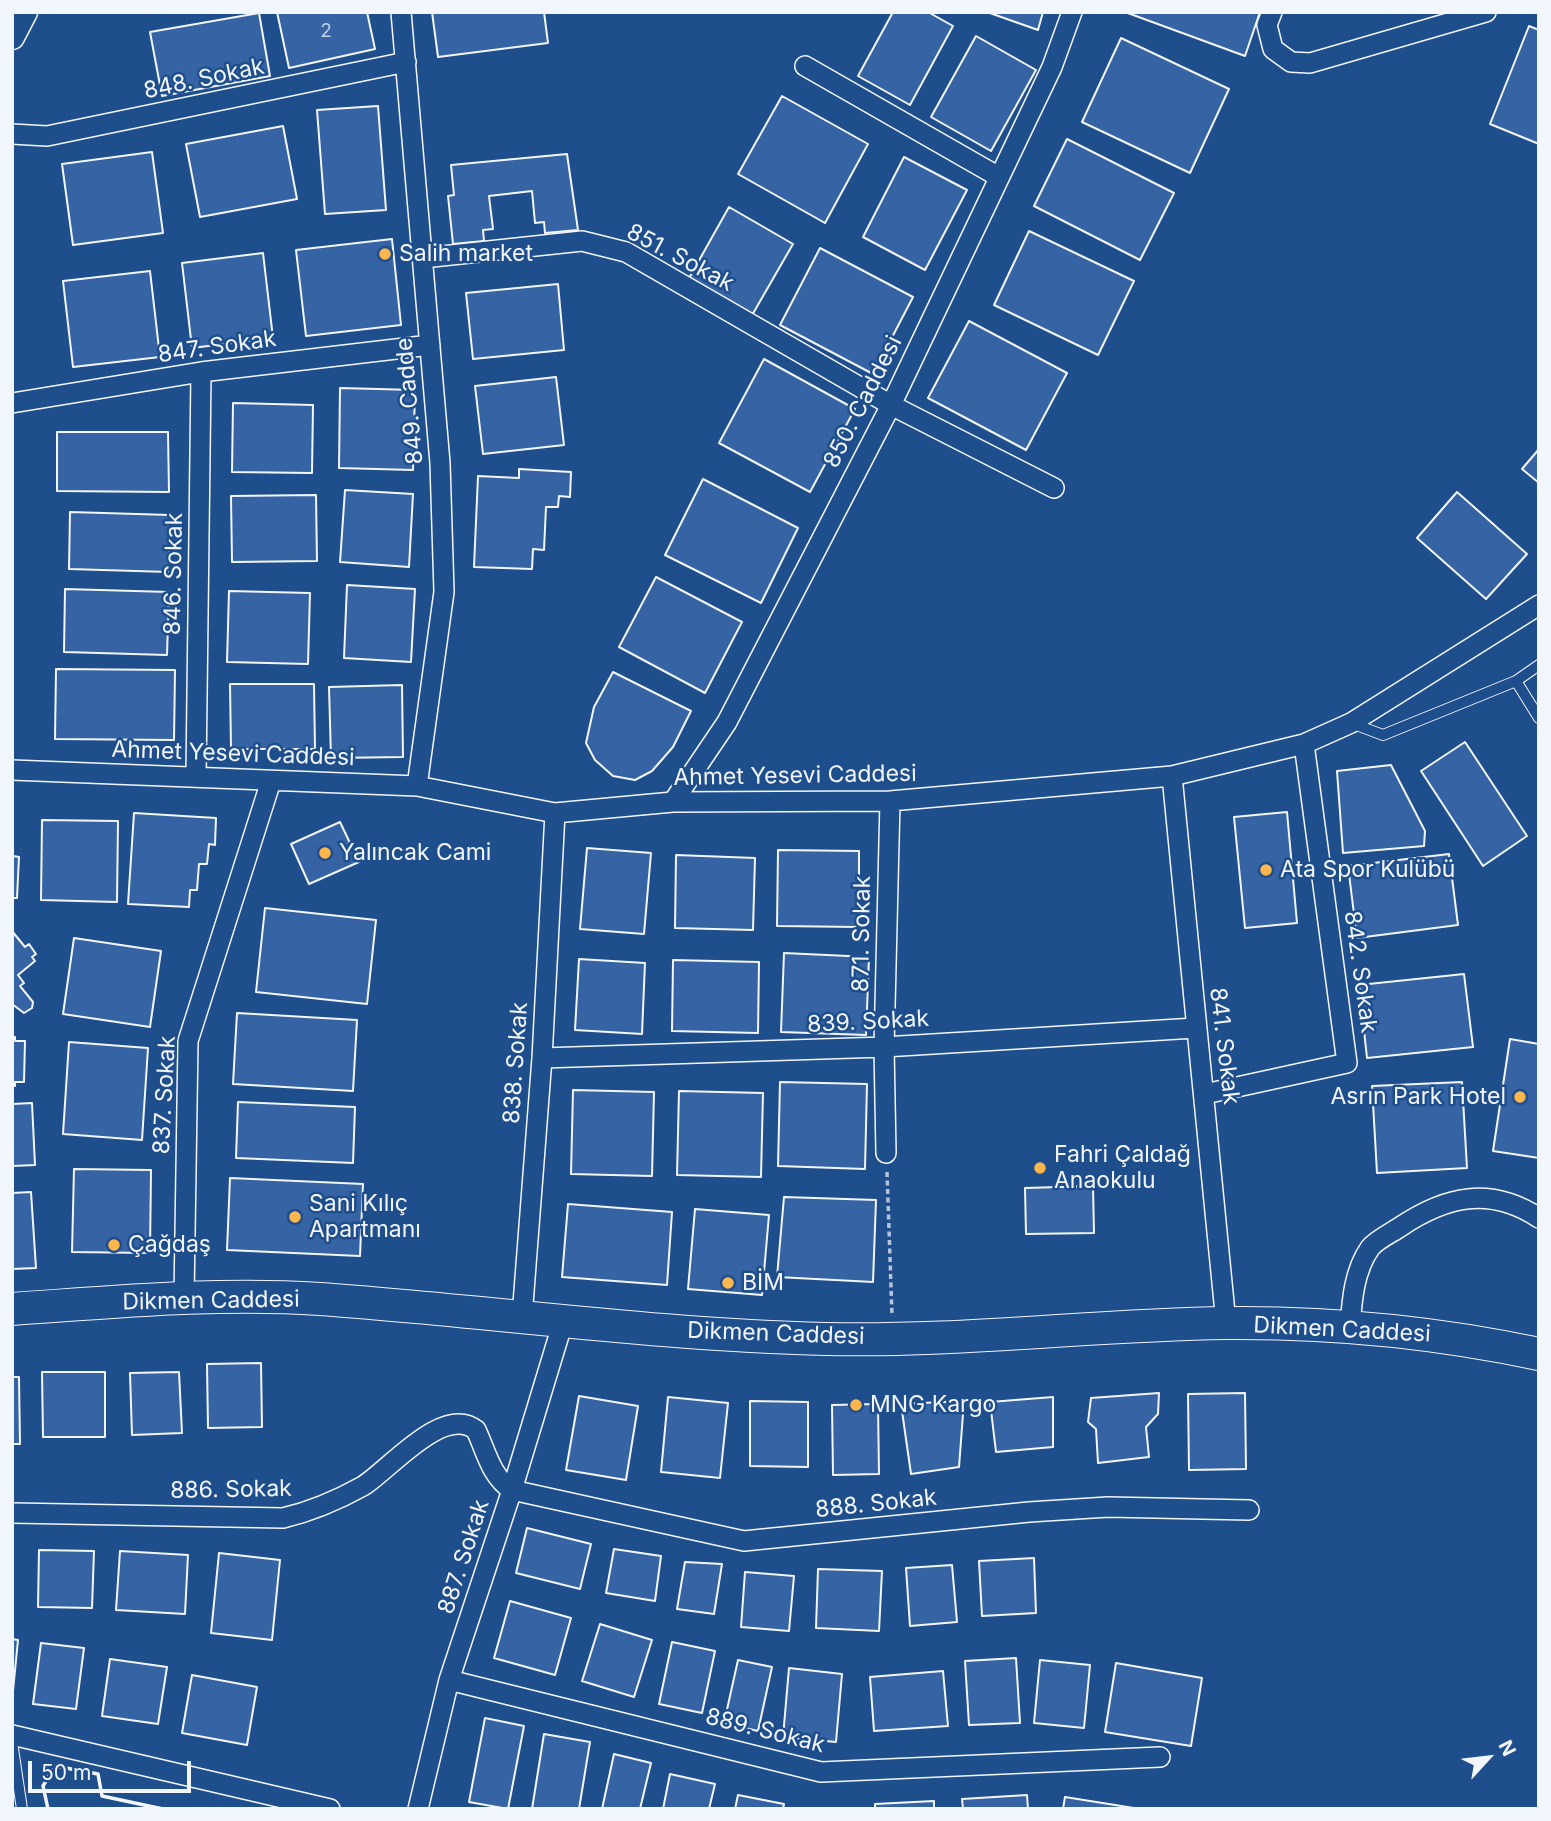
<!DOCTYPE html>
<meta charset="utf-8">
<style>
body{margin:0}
#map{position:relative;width:1551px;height:1821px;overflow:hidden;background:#1f4e8c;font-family:Inter,sans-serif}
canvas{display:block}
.frame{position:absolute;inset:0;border:14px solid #f2f6ff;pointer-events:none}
.north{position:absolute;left:1453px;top:1723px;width:70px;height:70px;-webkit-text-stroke:5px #1f4e8c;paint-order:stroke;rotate:63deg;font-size:19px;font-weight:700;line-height:28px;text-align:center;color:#f2f6ff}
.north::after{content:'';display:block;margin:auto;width:24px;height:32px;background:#f2f6ff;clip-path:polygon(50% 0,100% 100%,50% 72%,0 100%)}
.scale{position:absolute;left:28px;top:1761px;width:163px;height:32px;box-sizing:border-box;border:4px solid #f2f6ff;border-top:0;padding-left:9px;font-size:21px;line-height:24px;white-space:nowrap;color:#f2f6ff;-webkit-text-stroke:5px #1f4e8c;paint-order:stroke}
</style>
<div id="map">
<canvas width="1551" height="1821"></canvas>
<div class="frame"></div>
<div class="north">N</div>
<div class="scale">50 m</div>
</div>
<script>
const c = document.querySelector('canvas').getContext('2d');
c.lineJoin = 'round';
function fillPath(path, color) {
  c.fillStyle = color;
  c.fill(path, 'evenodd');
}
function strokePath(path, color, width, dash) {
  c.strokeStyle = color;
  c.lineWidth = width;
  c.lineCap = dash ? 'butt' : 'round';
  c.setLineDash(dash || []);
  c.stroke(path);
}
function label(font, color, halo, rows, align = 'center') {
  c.font = font + ' Inter,sans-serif';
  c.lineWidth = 5;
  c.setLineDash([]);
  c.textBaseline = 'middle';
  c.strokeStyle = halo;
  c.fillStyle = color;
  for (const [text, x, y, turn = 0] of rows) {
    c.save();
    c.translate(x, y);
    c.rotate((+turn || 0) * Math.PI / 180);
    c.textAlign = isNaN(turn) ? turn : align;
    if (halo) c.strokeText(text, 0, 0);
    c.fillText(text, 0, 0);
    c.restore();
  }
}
const building = new Path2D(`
 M277,12H367L375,49L289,68Z
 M432,12H544L548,43L438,57Z
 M893,12H928L953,26L910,105L858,76Z
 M987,12H1043L1038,30Z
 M1125,12H1260L1245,56Z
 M259,13L270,76L162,96L150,32Z
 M1529,26L1539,30V144L1490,124Z
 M976,36L1036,70L991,151L931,117Z
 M1121,38L1229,89L1190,173L1082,122Z
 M782,96L868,144L825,223L738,174Z
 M378,106L386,210L325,214L317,110Z
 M283,126L297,199L200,217L186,144Z
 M1067,139L1174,193L1140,260L1034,206Z
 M152,152L163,233L73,245L62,164Z
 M567,154L578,230L545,233L544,222L535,223L532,191L489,196L493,229L483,230L484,241L453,244L448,196L454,195L451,165Z
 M904,157L967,190L925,270L863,237Z
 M729,207L793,244L751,317L688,280Z
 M1029,231L1134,281L1098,355L994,305Z
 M392,239L401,325L306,336L296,250Z
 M820,248L913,297L873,374L780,325Z
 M263,253L273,338L192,348L182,263Z
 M150,271L160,357L73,367L63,281Z
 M558,284L564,350L473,359L466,293Z
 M969,321L1067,373L1026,450L928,398Z
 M764,359L855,409L810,492L719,443Z
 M556,377L564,445L483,454L475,386Z
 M340,388L415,390L413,470L339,468Z
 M233,403L313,405L312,473L232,472Z
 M57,432H168L169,492L57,491Z
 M1539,449V483L1522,469Z
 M519,469L571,472L570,497L559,496L558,507H546L544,550L533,549L532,569L474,567L478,476L519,478Z
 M703,479L798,528L761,603L665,555Z
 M345,490L413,494L409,567L340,562Z
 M1457,492L1527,554L1486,599L1417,538Z
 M316,495L317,561L232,562L231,496Z
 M70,512L170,515L169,572L69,569Z
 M656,577L742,622L705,693L619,647Z
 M347,585L415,589L411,662L344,658Z
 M65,589L169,592L167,655L64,652Z
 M229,591L310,593L308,664L227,662Z
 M56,669L175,670L174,740L55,739Z
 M613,672L691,711L673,747L652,771L635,780L613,776L595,760L586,743L594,707Z
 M230,684H314L315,749H231Z
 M402,685L403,757L331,758L329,687Z
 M1465,742L1527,836L1483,866L1421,771Z
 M1391,765L1425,831L1424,846L1343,853L1337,771Z
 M1287,812L1297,923L1245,928L1234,817Z
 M134,813L216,818L215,845L209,844L207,864H199L197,890H190L189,907L128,904Z
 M42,820L118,821L117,902L41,900Z
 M340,822L359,862L309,884L291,844Z
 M12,838L13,856L19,857L17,898H12Z
 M587,848L651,853L644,934L580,929Z
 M778,850L859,851V927L777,926Z
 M1449,854L1458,925L1357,938L1348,866Z
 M676,855L755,858L753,930L675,928Z
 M265,908L376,920L367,1004L256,992Z
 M12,931L25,947L29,944L36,954L32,957L35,961L18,975L24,983L20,986L33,1002L32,1008L24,1013L12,1004Z
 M74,938L161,951L150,1027L63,1014Z
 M784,953L869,957L866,1035L781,1032Z
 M579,959L645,963L642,1034L575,1030Z
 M673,960L759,962L758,1033L672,1031Z
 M1464,974L1473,1047L1367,1058L1359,985Z
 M237,1013L357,1020L353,1091L233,1084Z
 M12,1037H15V1041H25L24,1082H15V1086H12Z
 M1510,1039L1539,1044V1158L1493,1151Z
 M69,1042L148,1048L142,1140L63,1134Z
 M780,1082L867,1084L865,1169L778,1166Z
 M1462,1082L1467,1168L1377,1173L1372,1086Z
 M573,1090L654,1092L652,1176L571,1174Z
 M679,1091L763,1093L761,1177L677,1175Z
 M238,1102L355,1107L353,1163L236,1158Z
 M32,1103L35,1165L12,1166V1104Z
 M74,1169L151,1170L150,1253L72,1252Z
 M230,1178L363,1184L360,1256L227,1250Z
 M1093,1186L1094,1233L1026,1234L1025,1188Z
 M31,1192L36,1268L12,1269V1193Z
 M784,1197L876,1200L873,1282L777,1277Z
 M568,1204L672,1212L667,1285L562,1277Z
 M695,1209L769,1215L762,1295L688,1289Z
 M261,1363L262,1427L208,1428L207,1364Z
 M42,1372H105V1437H43Z
 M179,1372L182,1433L132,1435L130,1373Z
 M12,1377H19L20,1444H12Z
 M1159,1393L1158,1414L1146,1427L1149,1457L1098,1463L1096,1429L1088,1422L1091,1398Z
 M1245,1393L1246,1469L1189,1470L1188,1394Z
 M579,1396L638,1406L626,1480L566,1470Z
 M668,1397L728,1403L720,1478L661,1472Z
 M1053,1397V1447L996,1452L990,1402Z
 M750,1401L808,1402V1467L750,1466Z
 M964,1401L959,1467L911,1474L901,1404Z
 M878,1404L879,1474L833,1475L832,1405Z
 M527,1528L591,1544L580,1589L516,1573Z
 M614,1549L661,1556L655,1601L606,1593Z
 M39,1550L94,1551L92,1608L38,1607Z
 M120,1551L188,1555L185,1614L116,1610Z
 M219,1553L280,1560L272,1640L211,1633Z
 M1034,1558L1036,1613L982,1616L979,1561Z
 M685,1562L722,1564L714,1614L677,1609Z
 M952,1565L957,1622L910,1626L906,1568Z
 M818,1569L882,1571L879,1631L816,1628Z
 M745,1572L794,1576L789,1631L741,1627Z
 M510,1601L571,1618L555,1675L494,1658Z
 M600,1624L652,1640L634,1697L582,1681Z
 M12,1639L18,1640L13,1691H12Z
 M672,1642L715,1651L702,1713L659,1704Z
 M41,1643L84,1648L76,1709L33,1704Z
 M1016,1658L1020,1723L969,1725L965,1661Z
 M110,1659L167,1667L158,1724L102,1716Z
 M738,1660L772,1667L758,1731L724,1723Z
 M1040,1660L1090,1665L1084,1728L1034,1723Z
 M1116,1663L1202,1678L1191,1746L1105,1732Z
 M789,1668L842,1674L836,1742L783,1737Z
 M943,1671L948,1726L874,1731L870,1677Z
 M192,1675L257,1687L247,1745L182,1733Z
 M485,1718L524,1726L508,1809L469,1802Z
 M544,1734L590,1742L579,1809H532Z
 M614,1754L651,1763L640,1809H602Z
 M670,1774L715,1784L709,1809H663Z
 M738,1795L784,1804L783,1809H735Z
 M1027,1795L1028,1809H963L962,1799Z
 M1065,1797L1140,1809H1063Z
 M934,1801V1809H875V1804Z`);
fillPath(building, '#3563a3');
strokePath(building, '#f2f6ff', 2);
const service = new Path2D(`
 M1516,681L1539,718
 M1351,723L1383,735L1516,681L1539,665
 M12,1742L22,1809`);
const minor = new Path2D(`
 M401,12L440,463L444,592L417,786
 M1272,12L1267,25L1273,49L1291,62L1310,63L1486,12
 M805,66L999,177
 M12,134L47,136L406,62
 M423,258L582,241L626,252L891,405L1054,488
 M12,403L201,372L430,345
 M12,770L417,786L555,813L673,802L890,801L1172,776L1304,744L1351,723L1539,605
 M1172,776L1226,1323
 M196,777L201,372
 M673,802L727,722L891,405L1052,67L1072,12
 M542,1058L884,1047L1195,1028
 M1205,1094L1347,1063L1304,744
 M886,1153L884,1047L890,801
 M184,1298L188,1041L271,781
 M522,1317L542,1058L555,813
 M1350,1326C1352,1300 1354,1271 1370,1248C1376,1240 1391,1233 1400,1227C1446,1196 1490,1186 1539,1218
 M12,1513L283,1518C313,1511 336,1501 363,1486C389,1470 443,1404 476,1430C486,1451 491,1477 512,1490L744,1541L1029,1512L1108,1507L1249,1510
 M449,1680L821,1772L1160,1757
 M12,1735L330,1809
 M418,1809L449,1680L512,1490L563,1322`);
const tertiary = new Path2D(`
 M12,37L25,12`);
const primary = new Path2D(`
 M12,1309C114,1302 218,1292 320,1299C488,1311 656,1335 826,1339C959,1342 1092,1325 1226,1323C1331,1322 1435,1332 1539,1354`);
strokePath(service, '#f2f6ff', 12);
strokePath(minor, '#f2f6ff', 22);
strokePath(tertiary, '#f2f6ff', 27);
strokePath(primary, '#f2f6ff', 34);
strokePath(new Path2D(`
 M887,1172L892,1315`), '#b3c4dc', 3.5, [5, 3.5]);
strokePath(service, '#1f4e8c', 10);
strokePath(minor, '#1f4e8c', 19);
strokePath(tertiary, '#1f4e8c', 24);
strokePath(primary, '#1f4e8c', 32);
strokePath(new Path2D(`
 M48,1809L43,1786L55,1766L98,1774L102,1796L163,1809`), '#f2f6ff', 3.5);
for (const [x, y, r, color] of [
 [385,254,7,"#ffb74d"],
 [325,853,7,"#ffb74d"],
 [1266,870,7,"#ffb74d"],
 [1520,1097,7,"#ffb74d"],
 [1040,1168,7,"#ffb74d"],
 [295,1217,7,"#ffb74d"],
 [114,1245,7,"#ffb74d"],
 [728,1283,7,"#ffb74d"],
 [856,1405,7,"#ffb74d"]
]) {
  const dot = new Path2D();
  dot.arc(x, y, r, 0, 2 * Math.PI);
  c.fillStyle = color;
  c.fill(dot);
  strokePath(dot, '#1f4e8c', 2.5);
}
label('19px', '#c3d1e8', null, [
 ["2",326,31]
]);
label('23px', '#f2f6ff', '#1f4e8c', [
 ["848. Sokak",204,79,-12],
 ["851. Sokak",680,258,28],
 ["847. Sokak",217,347,-8],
 ["849. Cadde",410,401,-95],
 ["850. Caddesi",863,402,-63],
 ["846. Sokak",174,574,-89],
 ["Ahmet Yesevi Caddesi",233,754,2],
 ["Ahmet Yesevi Caddesi",795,776,-1],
 ["871. Sokak",862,934,-89],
 ["842. Sokak",1360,972,82],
 ["839. Sokak",868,1022,-3],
 ["841. Sokak",1224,1046,83],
 ["838. Sokak",516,1063,-86],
 ["837. Sokak",165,1095,-87],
 ["Dikmen Caddesi",211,1301,-1],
 ["Dikmen Caddesi",1342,1330,3],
 ["Dikmen Caddesi",776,1334,2],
 ["886. Sokak",231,1490,-1],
 ["888. Sokak",876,1504,-6],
 ["887. Sokak",464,1557,-72],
 ["889. Sokak",765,1731,14]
]);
label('23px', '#f2f6ff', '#1f4e8c', [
 ["Salih market",399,254],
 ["Yalıncak Cami",339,853],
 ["Ata Spor Kulübü",1280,870],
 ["Asrın Park Hotel",1506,1097,"right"],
 ["Fahri Çaldağ",1054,1155],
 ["Anaokulu",1054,1181],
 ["Sani Kılıç",309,1204],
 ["Apartmanı",309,1230],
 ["Çağdaş",128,1245],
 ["BİM",742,1283],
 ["MNG Kargo",870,1405]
], 'left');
</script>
